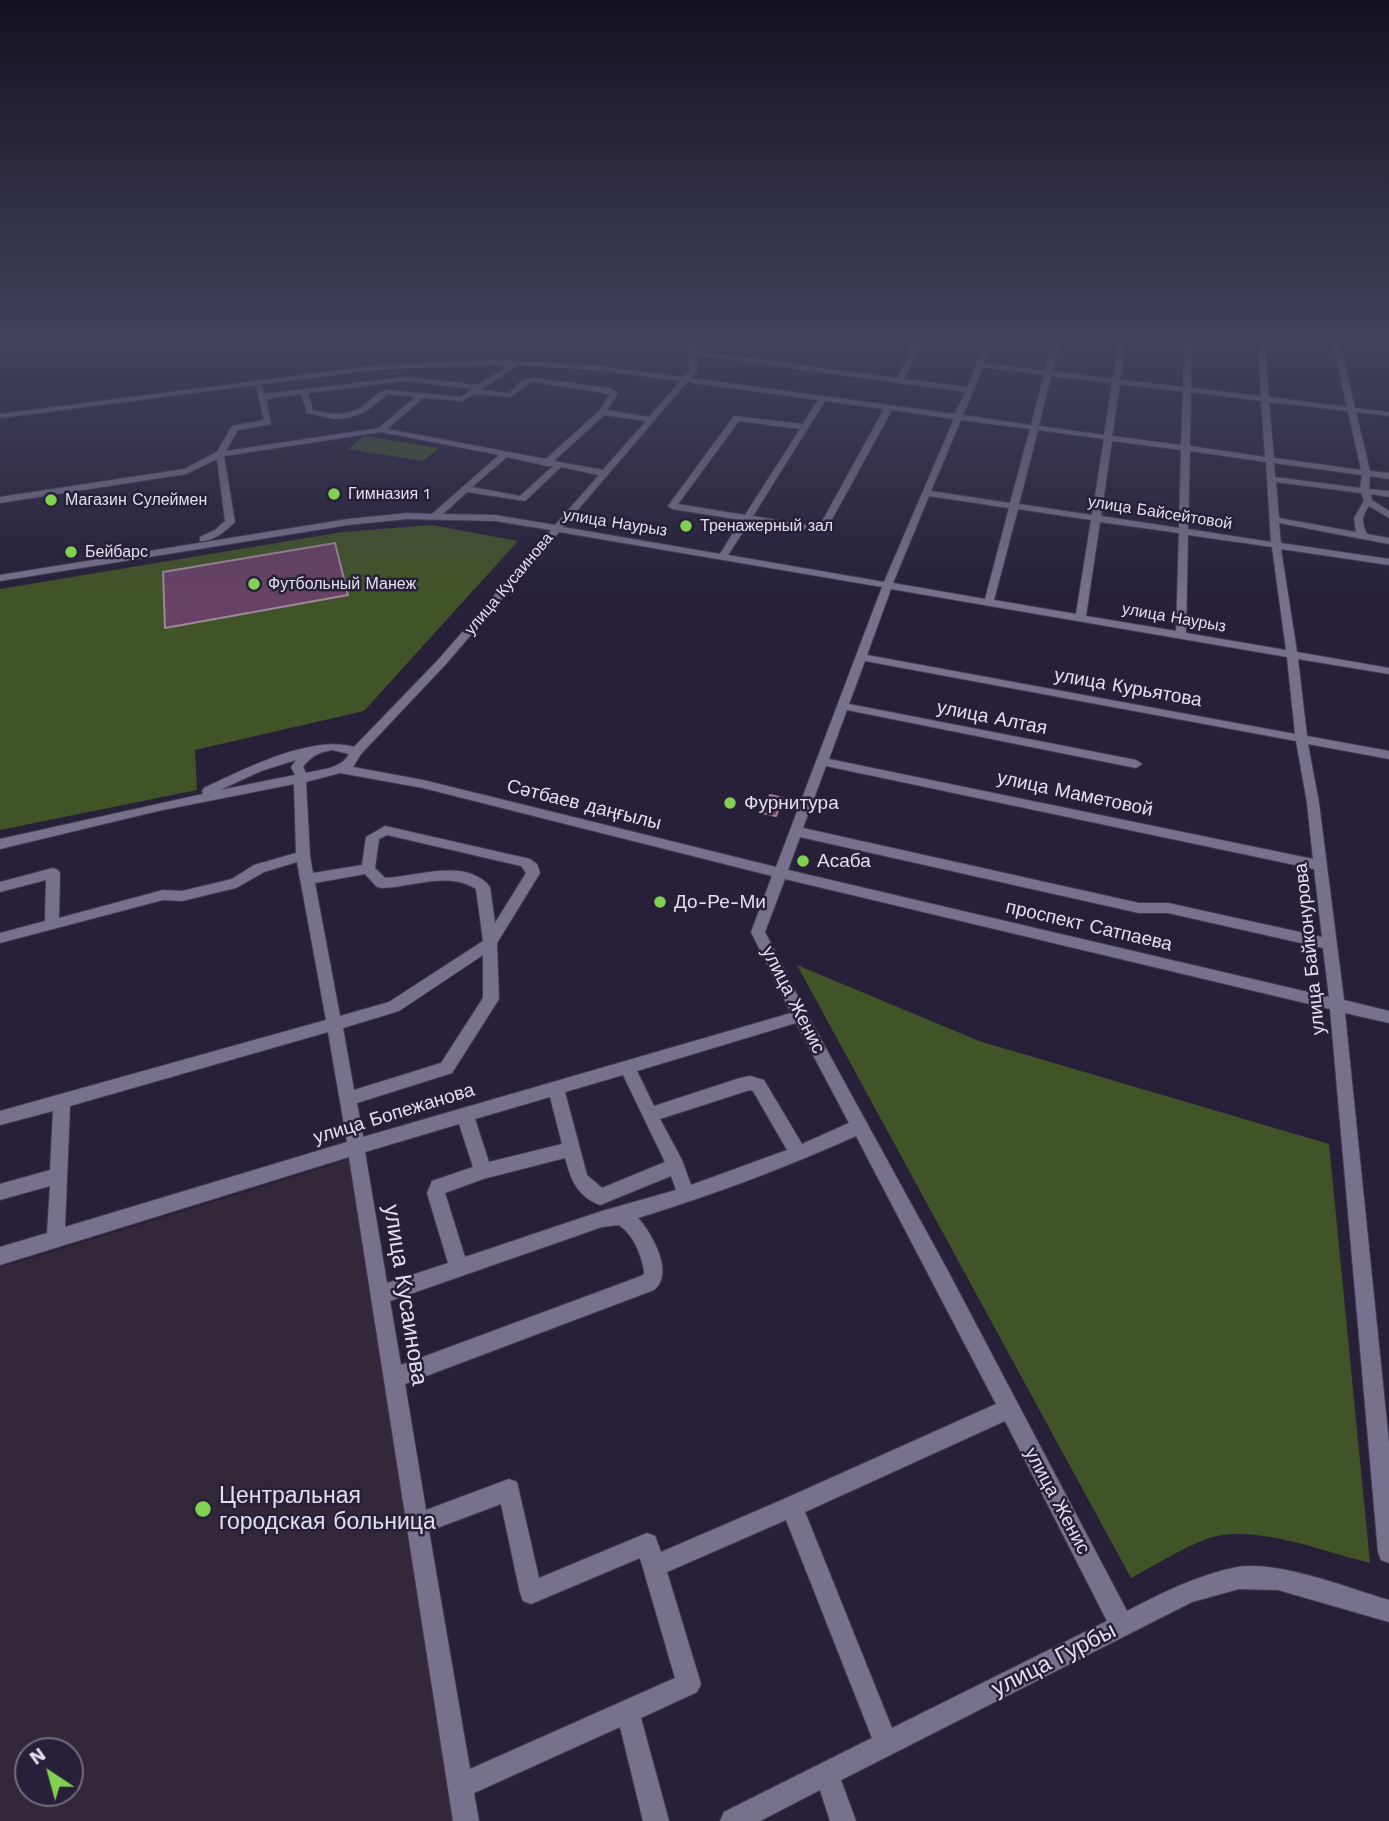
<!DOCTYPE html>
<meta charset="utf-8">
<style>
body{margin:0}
#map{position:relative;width:1389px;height:1821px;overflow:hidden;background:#272038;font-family:"Work Sans",sans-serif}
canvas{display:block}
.north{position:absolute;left:14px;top:1737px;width:70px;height:70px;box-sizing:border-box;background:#272038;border:2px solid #726c81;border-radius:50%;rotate:324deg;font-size:19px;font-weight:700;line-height:28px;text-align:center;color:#e3dfef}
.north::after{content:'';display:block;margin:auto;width:24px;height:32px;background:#80d051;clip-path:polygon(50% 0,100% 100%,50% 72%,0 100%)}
</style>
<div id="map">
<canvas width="1389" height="1821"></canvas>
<div class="north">N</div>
</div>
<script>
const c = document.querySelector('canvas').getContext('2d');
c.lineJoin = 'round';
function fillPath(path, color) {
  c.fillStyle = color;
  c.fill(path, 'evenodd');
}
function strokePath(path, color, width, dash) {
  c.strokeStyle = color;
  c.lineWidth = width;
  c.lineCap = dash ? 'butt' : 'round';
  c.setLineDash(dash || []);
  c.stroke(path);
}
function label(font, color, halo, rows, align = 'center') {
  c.font = font + ' "Work Sans",sans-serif';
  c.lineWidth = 5;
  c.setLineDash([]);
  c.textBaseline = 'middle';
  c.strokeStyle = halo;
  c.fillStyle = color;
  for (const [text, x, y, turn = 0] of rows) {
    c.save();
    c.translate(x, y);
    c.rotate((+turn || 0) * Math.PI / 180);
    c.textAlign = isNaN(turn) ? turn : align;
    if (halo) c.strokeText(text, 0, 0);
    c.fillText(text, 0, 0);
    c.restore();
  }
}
fillPath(new Path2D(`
 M352,1159L453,1821H0V1268ZM28,1751H70V1793H28Z`), '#322837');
fillPath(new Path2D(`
 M364,436L439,448L423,461L348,449Z
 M432,525L518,541L364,711L195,750L197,790L0,830V589L343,532Z
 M797,965L979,1041L1329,1144L1370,1563C1324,1552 1249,1521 1204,1540C1179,1550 1155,1565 1131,1578Z`), '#415427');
const building = new Path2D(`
 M335,543L348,595L165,628L163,572Z
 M770,795L783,798L776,816L762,813Z`);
fillPath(building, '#684264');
strokePath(building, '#9f869c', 2);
const minor = new Path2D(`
 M689,344H695L696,351L897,378L914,344H921L904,379L967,387L985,344H992L984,363L1045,371L1052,344H1059L1053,371L1113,379L1119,344H1125L1120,380L1183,387L1185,344H1191V388L1261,396L1258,344H1264L1269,397L1347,407L1333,344H1340L1355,408L1389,412V416L1356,412L1370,471L1389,473V479L1370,476L1369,489L1389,491V497L1371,494L1372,500L1389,511V518L1369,506C1362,515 1361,523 1367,534L1389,538V544L1279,523L1281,543L1389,559V565L1281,549L1297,652L1389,668V674L1298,659L1307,736L1389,751V759L1308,744L1319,803L1344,1000L1389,1011V1023L1345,1013L1389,1443V1563L1381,1560L1378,1552L1330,1009L785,879L765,932L806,1012L948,1271L1127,1611C1162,1593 1197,1575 1237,1567C1278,1560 1348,1588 1389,1600V1622L1278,1590L1239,1589L1192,1602L841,1780L856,1821H830L820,1790L760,1821H720L724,1812L872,1738L786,1520L667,1572L701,1684L697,1692L641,1718L669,1821H643L620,1727L474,1793L479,1821H453L349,1157L0,1265V1247L47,1233L50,1186L0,1200V1184L50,1170L53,1111L0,1125V1111L326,1020L297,862L264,872L236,888L182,901L163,900L0,943V933L45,921L46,880L0,892V882L53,868L58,870L60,873L59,918L163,890L182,891L232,879L254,865L296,853L294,784L158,811L0,849V839L203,794L202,791L204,788C242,770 312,734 354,747L438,660L551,530L495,521L407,519L348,525L0,581V575L348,519L407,513L432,514L499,455L381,432L224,456L235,522C226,531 213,542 200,541V537L215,530L225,521L217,459L186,474L0,503V497L184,469L217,452L232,426L264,420L256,386H262L264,394L406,377L478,385L509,365L380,369L0,418V414L380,365L498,360L598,366L683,377L689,371ZM696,355L965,392L955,414L691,378L697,371ZM518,365L598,370L680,381L649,417L607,410L618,393L609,388L533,378L522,380L509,393L481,390ZM983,367L1044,375L1031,425L963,415ZM1051,376L1112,383L1104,435L1039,426ZM406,381L472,389L461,397L387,390C379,392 374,396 368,402C351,417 334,415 313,410L308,393ZM533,382L610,394L599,411L546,459L387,429L423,398L462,401L475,394L511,397L528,384ZM687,382L818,400L803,424L734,416L668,506L672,509L741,520L720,554L563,527ZM1120,384L1183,392L1181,445L1112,436ZM1191,392L1261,401L1265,457L1190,446ZM301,394L307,413L334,419L348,418L365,412L388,394L415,397L379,428L226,451L238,430L271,424L266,399ZM825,401L884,409L819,527L753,516ZM1269,402L1348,411L1361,470L1274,458ZM892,410L954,419L884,582L728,555L750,521L825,532ZM604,415L646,421L603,470L554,461ZM961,420L1030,429L1010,503L931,491ZM739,421L800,429L745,515L678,504ZM1038,430L1104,439L1092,515L1019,504ZM1112,441L1181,450L1179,528L1101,516ZM1190,451L1266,462L1271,542L1188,529ZM507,457L547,466H553L520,496L472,487ZM1274,463L1362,475L1360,488L1275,477ZM561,467L599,475L555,525L495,515L443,514L467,492L525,501ZM1276,482L1361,493L1364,501L1354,518L1356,532L1279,518ZM929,496L1009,508L985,599L893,583ZM1018,509L1091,520L1076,614L994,600ZM1100,522L1179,533L1176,631L1086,616ZM559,532L882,587L776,867L423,780L353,767L361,754L446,664ZM1188,535L1272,547L1286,650L1186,633ZM891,589L1287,657L1295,734L867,655ZM865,661L1296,741L1307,803L1313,859L829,759L847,710L1136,768L1142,764L1136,760L849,704ZM332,750L349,754C341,769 322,769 306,773L303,767C310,757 319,752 332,750ZM296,760L291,767L295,775L220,790L261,771ZM826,766L1314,869L1322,937L1168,903H1139L803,828ZM340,773L423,788L772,876L751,932L791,1013L363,1137L357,1103L452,1073L499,999L497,943L540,873L537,864L530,859L385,826L366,837L362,865L313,873L310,856L306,782ZM387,835L521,866L526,873L495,923L490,887C466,857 417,877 385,878L375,868L379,839ZM800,837L1139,913H1168L1323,948L1329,997L788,870ZM365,874L377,887L382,888C413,887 448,871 476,889L483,941L389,1002L340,1016L315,883ZM483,955V998L441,1063L354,1090L343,1028L399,1011ZM796,1023L849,1123L802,1144L764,1080L750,1076L740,1078L654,1106L637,1071ZM328,1032L347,1142L65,1227L70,1106ZM623,1075L665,1162L602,1188L587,1175L565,1092ZM750,1090L753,1091L787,1150L691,1185L682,1160L660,1119ZM550,1097L562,1144L489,1162L475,1119ZM459,1124L473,1167L432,1181L427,1193L448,1263L387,1283L365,1152ZM856,1136L996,1404L784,1499L661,1552L655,1536L647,1533L539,1578L517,1482L509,1479L426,1510L405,1384L654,1290C675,1274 652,1233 638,1218C712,1195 785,1168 856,1136ZM565,1158C571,1180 577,1196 600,1205L671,1176L676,1190L602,1211L465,1257L445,1193L483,1179ZM619,1225C634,1236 640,1252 644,1270V1274L641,1276L401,1365L390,1301L602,1227ZM1005,1421L1107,1621L892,1728L805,1512ZM501,1504L520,1593L523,1601L531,1604L640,1558L675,1678L470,1769L429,1531Z`);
strokePath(minor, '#433c50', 2);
fillPath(minor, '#78718d');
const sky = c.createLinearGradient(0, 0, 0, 599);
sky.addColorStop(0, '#15121f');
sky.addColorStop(0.57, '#41425e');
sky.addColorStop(1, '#41425e00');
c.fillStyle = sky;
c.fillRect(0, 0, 1389, 599);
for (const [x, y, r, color] of [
 [334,494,7,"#80d051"],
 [51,500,7,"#80d051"],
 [686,526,7,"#80d051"],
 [71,552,7,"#80d051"],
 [254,584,7,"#80d051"],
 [730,803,7,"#80d051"],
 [803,861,7,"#80d051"],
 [660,902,7,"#80d051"],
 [203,1509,9,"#80d051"]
]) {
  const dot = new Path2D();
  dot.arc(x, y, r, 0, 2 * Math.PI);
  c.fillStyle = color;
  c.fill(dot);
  strokePath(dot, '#272038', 2.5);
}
label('16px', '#e3dfef', '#272038', [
 ["Гимназия 1",348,494],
 ["Магазин Сулеймен",65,500],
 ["Тренажерный зал",700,526],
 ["Бейбарс",85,552],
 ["Футбольный Манеж",268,584]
], 'left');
label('16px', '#e3dfef', '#272038', [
 ["улица Байсейтовой",1160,513,9],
 ["улица Наурыз",615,523,9],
 ["улица Кусаинова",509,584,-50],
 ["улица Наурыз",1174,618,10]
]);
label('19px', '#e3dfef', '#272038', [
 ["улица Курьятова",1128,688,10],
 ["улица Алтая",992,718,11],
 ["улица Маметовой",1075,794,12],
 ["Сәтбаев даңғылы",584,805,14],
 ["проспект Сатпаева",1089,926,13],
 ["улица Байконурова",1310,949,-96],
 ["улица Женис",793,1000,63],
 ["улица Бопежанова",394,1114,-17],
 ["улица Женис",1057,1501,62]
]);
label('19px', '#e3dfef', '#272038', [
 ["Фурнитура",744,803],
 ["Асаба",817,861],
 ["До-Ре-Ми",674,902]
], 'left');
label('23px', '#e3dfef', '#272038', [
 ["улица Кусаинова",405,1295,81],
 ["улица Гурбы",1054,1660,-27]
]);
label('23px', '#e3dfef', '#272038', [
 ["Центральная",219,1496],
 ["городская больница",219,1522]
], 'left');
</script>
